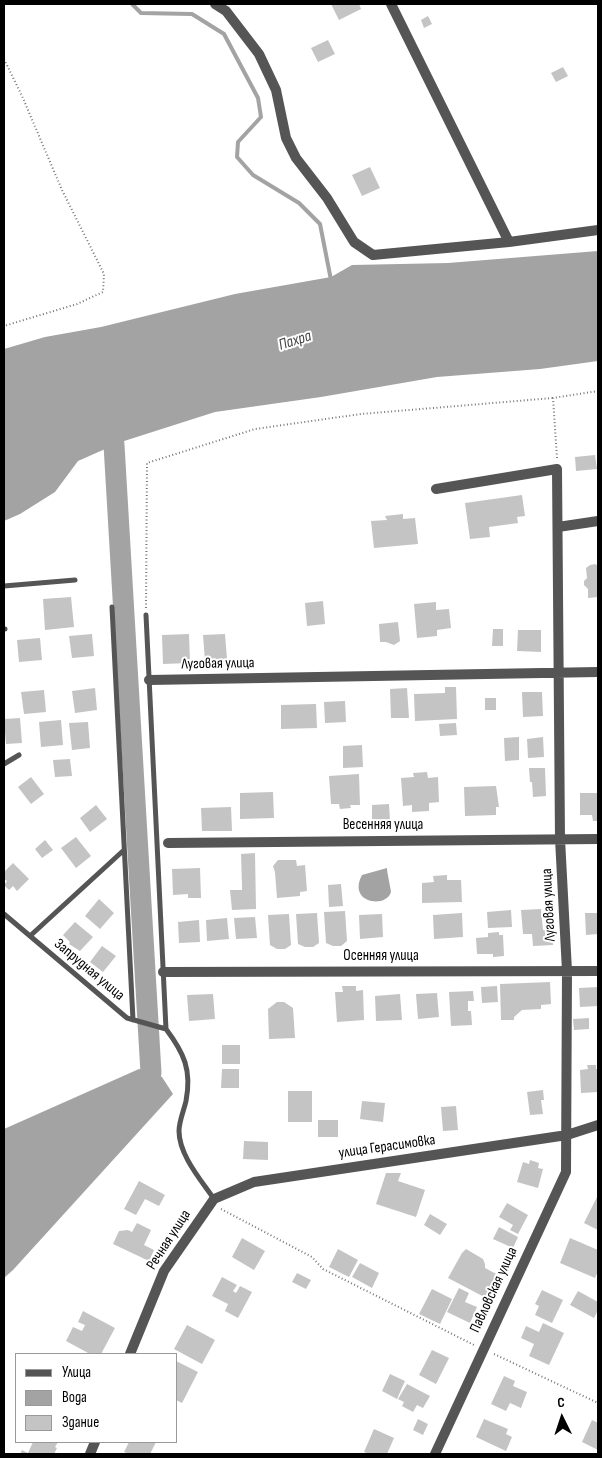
<!DOCTYPE html>
<meta charset="utf-8">
<style>
body{margin:0}
#map{position:relative;width:602px;height:1458px;overflow:hidden;background:#fff;font-family:"Sofia Sans Condensed",sans-serif}
canvas{display:block}
.frame{position:absolute;inset:0;border:5px solid #000;pointer-events:none}
.legend{position:absolute;left:15px;top:1353px;width:162px;height:90px;box-sizing:border-box;background:#fff;border:1px solid #999;margin:0;padding:6px 9px;list-style:none;font-size:15px;color:#000}
.legend li{display:flex;align-items:center;gap:10px;height:25px}
.legend b{width:25px;border:1px solid #999}
.north{position:absolute;left:537px;top:1393px;width:50px;height:50px;-webkit-text-stroke:4px #fff;paint-order:stroke;rotate:356deg;font-size:14px;font-weight:700;line-height:20px;text-align:center;color:#000}
.north::after{content:'';display:block;margin:auto;width:18px;height:22px;background:#000;clip-path:polygon(50% 0,100% 100%,50% 72%,0 100%)}
</style>
<div id="map">
<canvas width="602" height="1458"></canvas>
<div class="frame"></div>
<ul class="legend">
<li><b style="height:6px;background:#555"></b>Улица</li>
<li><b style="height:14px;background:#a3a3a3"></b>Вода</li>
<li><b style="height:14px;background:#c4c4c4"></b>Здание</li>
</ul>
<div class="north">С</div>
</div>
<script>
const c = document.querySelector('canvas').getContext('2d');
c.lineJoin = 'round';
function fillPath(path, color) {
  c.fillStyle = color;
  c.fill(path, 'evenodd');
}
function strokePath(path, color, width, dash) {
  c.strokeStyle = color;
  c.lineWidth = width;
  c.lineCap = dash ? 'butt' : 'round';
  c.setLineDash(dash || []);
  c.stroke(path);
}
function label(font, color, halo, rows, align = 'center') {
  c.font = font + ' "Sofia Sans Condensed",sans-serif';
  c.lineWidth = 4;
  c.setLineDash([]);
  c.textBaseline = 'middle';
  c.strokeStyle = halo;
  c.fillStyle = color;
  for (const [text, x, y, turn = 0] of rows) {
    c.save();
    c.translate(x, y);
    c.rotate((+turn || 0) * Math.PI / 180);
    c.textAlign = isNaN(turn) ? turn : align;
    if (halo) c.strokeText(text, 0, 0);
    c.fillText(text, 0, 0);
    c.restore();
  }
}
fillPath(new Path2D(`
 M598,251V361L540,369L437,377L321,397L215,412L121,442L78,461L55,492L20,514L4,521V349L45,337L101,327L235,294L331,277L352,265L448,263Z
 M387,868C387,873 391,889 391,892C386,909 347,903 362,875Z
 M139,1069L162,1077L173,1094L13,1270L4,1278V1129Z`), '#a3a3a3');
strokePath(new Path2D(`
 M132,4L141,13L192,14L224,34L258,98L261,117L238,142L237,157L253,175L299,203L320,224L331,280`), '#a3a3a3', 4);
strokePath(new Path2D(`
 M111,417L114,445L151,1073`), '#a3a3a3', 21);
fillPath(new Path2D(`
 M331,4H359L361,9L339,20Z
 M428,16L432,24L424,28L421,20Z
 M328,40L335,54L318,62L311,48Z
 M563,67L568,76L556,82L551,73Z
 M370,167L380,188L362,196L352,175Z
 M595,455L597,469L576,471L575,457Z
 M522,495L525,516L517,517L518,523L489,527L490,537L470,539L465,503Z
 M403,514V519L415,518L418,544L374,548L371,521L387,520L385,516Z
 M595,564L598,566V597L588,598V589L584,585V581L587,578L586,568L590,565Z
 M71,597L74,627L45,630L43,599Z
 M323,601L325,624L307,626L305,603Z
 M436,602V610L449,609L451,628L437,630V636L417,638L414,604Z
 M398,622L400,641L394,645L386,642H380L379,624Z
 M493,629H503V646H492Z
 M518,630H541V652L517,651Z
 M92,634L94,656L72,658L69,636Z
 M189,634L190,663L163,664L162,635Z
 M225,634L227,659L205,661L203,635Z
 M40,638L42,660L19,662L17,640Z
 M445,687H456L457,719L415,721L414,694L445,693Z
 M95,688L97,710L75,713L72,691Z
 M407,688L409,718H391L390,689Z
 M44,690L46,712L24,714L21,692Z
 M522,692H542L543,716L523,717Z
 M485,698H496V710H485Z
 M345,701L346,722L325,723L324,702Z
 M316,704L317,728L281,729V705Z
 M20,718L22,743L6,744L4,719Z
 M61,720L63,745L41,747L39,722Z
 M88,722L90,748L72,750L69,723Z
 M456,723L457,735L440,736L439,724Z
 M519,737V760L505,761L504,738Z
 M543,737L544,757L528,758L527,739Z
 M362,745L363,767L343,768V746Z
 M70,759L72,776L55,777L53,760Z
 M529,768H545L546,796L533,797L532,782H530Z
 M427,772L428,778L438,777L439,802L429,803V811L412,812V805L403,806L401,778L414,777L413,773Z
 M359,774L360,805H350L351,808L340,809L339,804H331L329,776Z
 M31,777L44,794L31,804L18,787Z
 M496,786L499,807H496V815L465,816L464,787Z
 M273,792L274,818L240,819V793Z
 M580,793H598V821H593L592,815H580Z
 M389,804L390,821L372,822V805Z
 M96,805L107,819L90,832L80,818Z
 M231,807L232,831H202L201,808Z
 M76,837L91,856L76,868L61,848Z
 M45,840L53,850L42,858L35,849Z
 M255,853L256,909L232,910L230,890H242V886L241,854Z
 M278,860H296L297,866L305,865L307,891L300,892V896L277,898L275,872L273,866Z
 M13,863L29,879L17,891L13,886L9,890L4,885L7,881L4,879V872Z
 M200,868L201,898H188V894L173,895L172,869Z
 M447,875V880H461L462,902L422,903V883L434,882L433,876Z
 M341,884L343,906L329,907L328,885Z
 M99,899L114,913L100,929L85,916Z
 M541,909L543,930H552L553,945L533,946L532,934H523L521,910Z
 M511,910L512,927L488,928L487,912Z
 M345,911L347,941L341,946H333L326,943L324,912Z
 M317,913L319,943L313,947H305L298,944L296,914Z
 M462,913L463,937L434,939L433,915Z
 M585,913H598V934L586,935Z
 M289,914L291,945L285,949H277L270,945L268,915Z
 M382,914L383,937L360,939L359,915Z
 M255,917L257,938L236,939L234,918Z
 M227,918L229,939L207,941L206,920Z
 M199,920L200,942L179,943L178,922Z
 M75,922L93,937L80,951L69,944L70,942L63,935Z
 M499,932V935H503L504,956L493,957V954H477L476,938L488,937V933Z
 M102,946L116,956L103,972L90,962Z
 M550,982L551,1004L541,1005V1009L522,1010L514,1017V1020H501L500,984Z
 M342,986H356V991L363,990L364,1020L337,1022L335,992H343Z
 M497,986L498,1002L482,1003L481,987Z
 M598,987V1006L580,1007L579,988Z
 M473,991L474,1001H468V1011H471L472,1025L451,1026L449,992Z
 M437,993L439,1017L418,1019L416,994Z
 M213,994L215,1019L189,1021L187,995Z
 M400,994L402,1020L376,1021L375,996Z
 M277,1002H284L293,1008L295,1038L269,1039L268,1009Z
 M589,1018V1029L574,1030L573,1019Z
 M222,1045H240V1064H222Z
 M587,1065H596V1069H598V1092L581,1093L580,1070L588,1069Z
 M222,1069H239V1088H221Z
 M543,1090L544,1100H541L543,1114L530,1115L527,1092Z
 M288,1091H312V1122H288Z
 M362,1101L385,1103L383,1122L360,1119Z
 M456,1106L458,1130L443,1131L441,1107Z
 M318,1120H338V1137H318Z
 M244,1141L268,1142V1160L243,1159Z
 M530,1160L539,1163L538,1168L543,1169L538,1188L517,1182L523,1162L529,1164Z
 M386,1173H401L398,1181L425,1190L416,1217L376,1204Z
 M139,1181L165,1195L159,1206L145,1199L136,1215L124,1209Z
 M597,1197H598V1230L584,1223Z
 M507,1203L528,1215L518,1234L510,1230L513,1225L499,1217Z
 M430,1214L447,1224L440,1235L424,1225Z
 M137,1223L151,1230L144,1245L154,1250L149,1261L113,1244L119,1231L128,1230L132,1232Z
 M499,1227L518,1237L513,1248L493,1239Z
 M242,1238L265,1251L254,1270L232,1257Z
 M570,1238L598,1250V1271L595,1278L560,1263Z
 M338,1249L358,1260L349,1277L329,1267Z
 M466,1249L483,1259L485,1264V1268L502,1277L490,1300L448,1278L462,1253Z
 M360,1263L379,1273L372,1288L352,1277Z
 M297,1273L311,1280L306,1289L292,1282Z
 M222,1277L237,1285L233,1291L236,1293L240,1286L252,1292L238,1318L225,1311L228,1304L212,1296Z
 M459,1288L469,1293L465,1302L477,1307L470,1323L447,1312Z
 M432,1289L452,1299L440,1324L419,1314Z
 M542,1290L563,1300L552,1323L535,1315L539,1306L535,1304Z
 M578,1291L598,1302V1310L594,1318L570,1305Z
 M83,1311L115,1328L101,1354H90L66,1341L73,1327L82,1331L85,1325L78,1322Z
 M543,1323L564,1333L549,1365L529,1356L534,1344L521,1338L526,1326L539,1332Z
 M187,1325L215,1340L202,1364L174,1349Z
 M432,1350L449,1358L436,1384L419,1375Z
 M176,1361L198,1372L182,1403L176,1400Z
 M390,1374L405,1381L397,1399L382,1391Z
 M504,1376L515,1381L513,1386L527,1392L521,1408L510,1403L506,1411L491,1404Z
 M407,1384L430,1396L423,1408L417,1405L413,1412L402,1406L404,1402L398,1399Z
 M418,1419L428,1424L423,1435L413,1430Z
 M484,1419L508,1429L506,1434L512,1437L506,1451L476,1437Z
 M592,1420L598,1423V1450L582,1442Z
 M374,1429L394,1438L387,1454H370L364,1452Z
 M33,1442H58L55,1447L57,1448L54,1454H20L22,1450L28,1453Z
 M129,1442H156L150,1454H130L124,1452Z`), '#c4c4c4');
strokePath(new Path2D(`
 M4,59L22,96L62,190L104,274L103,292L77,304L4,326
 M557,458L553,398L598,391
 M146,608L147,463L255,429L361,414L553,398
 M221,1209L312,1257L323,1269L474,1345
 M494,1354L598,1403`), '#777', 2, [1, 2.5]);
strokePath(new Path2D(`
 M4,586L75,580
 M112,607L133,1020
 M146,615L166,1029C184,1053 192,1070 186,1101C184,1110 179,1121 179,1131C179,1155 201,1180 214,1199
 M4,629H5
 M4,764L19,755
 M4,914L127,1018L166,1029
 M30,936L124,850`), '#555', 5);
strokePath(new Path2D(`
 M215,4L226,11L259,54L276,90L286,138L296,158L327,198L354,242L373,255L509,242L598,230
 M391,4L509,242
 M558,527L598,521
 M149,680L598,672
 M168,843L598,839
 M163,972L598,971
 M130,1354L164,1271L214,1199L254,1182L567,1135L598,1125
 M90,1454L95,1442
 M435,1454L566,1172L567,971L560,839L557,469L436,489`), '#555', 10);
label('15px', '#000', '#fff', [
 ["Луговая улица",218,664,-1],
 ["Весенняя улица",383,825],
 ["Луговая улица",549,905,-93],
 ["Осенняя улица",381,956],
 ["Запрудная улица",89,970,40],
 ["улица Герасимовка",387,1147,-8],
 ["Речная улица",169,1240,-57],
 ["Павловская улица",494,1290,-65]
]);
label('italic 16px', '#444', '#fff', [
 ["Пахра",295,341,-18]
]);
</script>
